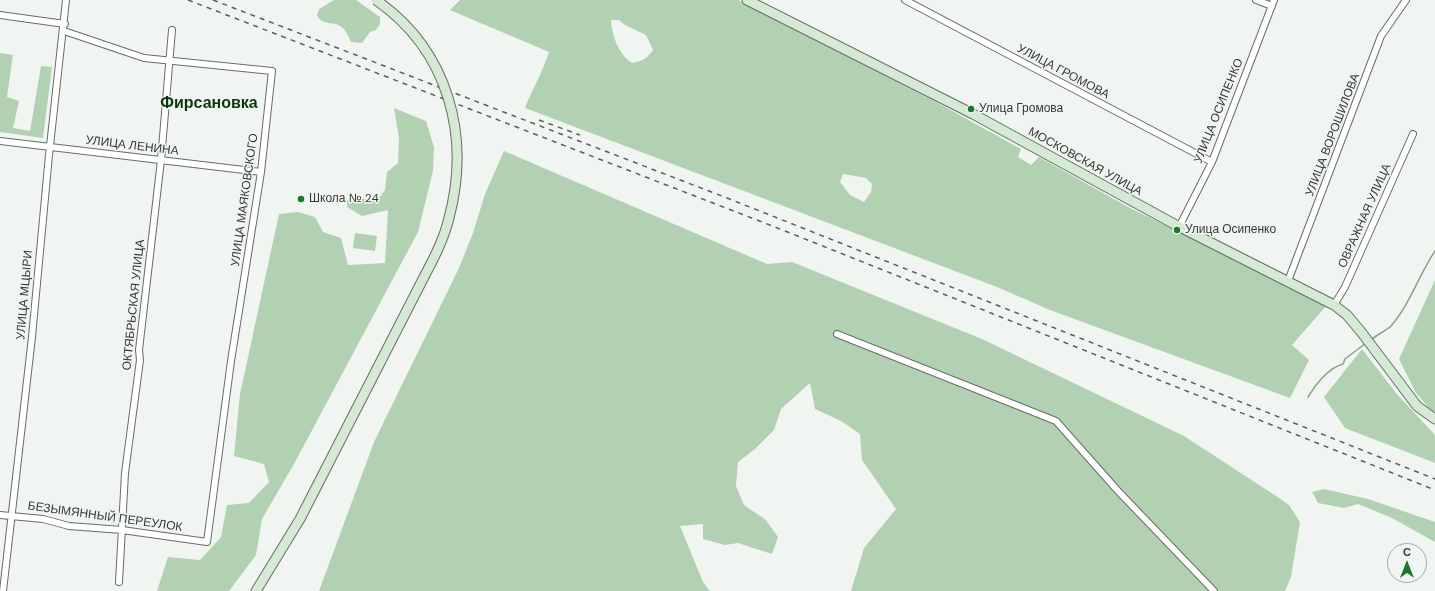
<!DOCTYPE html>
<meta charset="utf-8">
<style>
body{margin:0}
#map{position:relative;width:1435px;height:591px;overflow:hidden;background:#f1f5f1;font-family:"DM Sans",sans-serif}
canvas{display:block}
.north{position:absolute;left:1387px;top:543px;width:40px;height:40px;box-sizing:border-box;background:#f1f5f1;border:1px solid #a6a9a6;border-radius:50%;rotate:0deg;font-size:11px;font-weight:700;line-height:16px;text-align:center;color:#363836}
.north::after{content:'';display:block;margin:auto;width:14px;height:18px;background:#1a792a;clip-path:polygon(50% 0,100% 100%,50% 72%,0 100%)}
</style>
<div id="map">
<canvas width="1435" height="591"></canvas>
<div class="north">С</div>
</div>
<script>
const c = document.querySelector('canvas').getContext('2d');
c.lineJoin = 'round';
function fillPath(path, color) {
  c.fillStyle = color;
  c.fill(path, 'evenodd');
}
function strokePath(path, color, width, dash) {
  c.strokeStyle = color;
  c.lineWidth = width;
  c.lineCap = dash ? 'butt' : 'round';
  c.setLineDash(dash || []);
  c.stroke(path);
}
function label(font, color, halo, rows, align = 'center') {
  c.font = font + ' "DM Sans",sans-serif';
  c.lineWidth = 3;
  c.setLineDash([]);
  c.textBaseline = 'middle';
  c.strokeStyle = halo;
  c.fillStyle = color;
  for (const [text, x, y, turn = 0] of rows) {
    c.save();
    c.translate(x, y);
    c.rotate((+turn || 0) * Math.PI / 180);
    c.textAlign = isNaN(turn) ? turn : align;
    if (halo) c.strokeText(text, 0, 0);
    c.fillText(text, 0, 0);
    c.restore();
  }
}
fillPath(new Path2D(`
 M334,0H356L380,17V24L376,30L370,32L362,43L351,42C340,13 328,31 317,16L319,9Z
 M460,0H738L936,102L1021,149L1018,157L1031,165L1039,157L1130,208L1327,305L1292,345L1309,360L1290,398L1050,310L997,287L525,108C532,89 543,72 549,52L450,10ZM611,20H619L625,25L646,35L653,50C647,59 642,61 632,63C618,54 612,35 611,20ZM843,174L866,178L872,184L871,192L864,202L850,195L840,182Z
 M0,53L13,55L7,97L19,101L13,128L30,131L41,66L52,67L43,138L0,132Z
 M394,108L426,121L434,147L433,171L418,232L294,464L262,519L256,555L229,591H157L168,557L200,560L221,537L227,505L249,503L269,482L264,464L234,456L240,394L279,214L298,212L315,217L323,232L341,238L348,265L385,263L388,210L362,216L347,207V200L379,198L385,190L387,172L398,163L399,138Z
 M504,151L767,264L792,262L982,339L1184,436L1276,496L1289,505L1300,522L1291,577L1285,591H851L864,548L896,509L862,460L860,434L841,421L815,409L810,383L781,409L774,430L755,449L738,462L736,486L744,505L766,520L778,537L772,554L738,543L725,545L703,539V524L680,526L703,582L710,591H319L374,442L459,268L473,233L485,194Z
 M355,233L377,236L375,251L353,248Z
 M1435,280V415L1416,393L1399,359Z
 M1362,349L1396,393L1435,435V463L1345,428L1324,397Z
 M1324,489L1368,499L1435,522V542L1392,518L1358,504L1344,508L1318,503L1312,492Z`), '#b2d1b2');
strokePath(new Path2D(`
 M1371,340C1376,335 1386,331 1391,326C1410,304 1419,275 1435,251
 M1308,397C1315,385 1328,368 1343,364L1345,359L1366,343`), '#80a781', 1.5);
const street = new Path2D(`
 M905,0L1212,162
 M1256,0L1272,6
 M0,15L65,24
 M0,141L261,172
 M1179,227L1212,162L1274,0
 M1288,281L1381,36L1406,0
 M1334,305L1345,287L1413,134
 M837,334L1056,421L1118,491L1214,591
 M0,515L43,519L69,526L122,530L207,542L231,361L261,172L272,71L144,58L64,31
 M119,582L125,473L140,360L139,350L161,160L172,30
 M3,591L32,337L49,155L66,0`);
const secondary = new Path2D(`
 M747,0L973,114L1176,225L1334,305L1347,315L1362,333L1417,406L1435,419
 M256,591L300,519L424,277`);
strokePath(street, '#686c68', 8);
strokePath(secondary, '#686c68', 11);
strokePath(street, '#fff', 6);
strokePath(secondary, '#d4ead5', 9);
strokePath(new Path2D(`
 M188,0L775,227L1435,490
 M213,0L727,198L1435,479
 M539,120L580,135`), '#5b5e5b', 1.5, [5, 5]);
const secondaryBridge = new Path2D(`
 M376,0C448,50 471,135 449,218C444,239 434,258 424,277`);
strokePath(secondaryBridge, '#686c68', 11, []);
strokePath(secondaryBridge, '#d4ead5', 9);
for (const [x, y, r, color] of [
 [971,109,4,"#1a792a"],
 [301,199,4,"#1a792a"],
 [1177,230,4,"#1a792a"]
]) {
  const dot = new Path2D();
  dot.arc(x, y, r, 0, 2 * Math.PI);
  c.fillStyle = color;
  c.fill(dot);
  strokePath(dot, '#f1f5f1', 1.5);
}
label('12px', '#363836', '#f1f5f1', [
 ["УЛИЦА ГРОМОВА",1063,72,28],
 ["УЛИЦА ОСИПЕНКО",1219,111,-68],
 ["УЛИЦА ВОРОШИЛОВА",1333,135,-69],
 ["УЛИЦА ЛЕНИНА",132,146,7],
 ["МОСКОВСКАЯ УЛИЦА",1085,162,29],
 ["УЛИЦА МАЯКОВСКОГО",245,200,-82],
 ["ОВРАЖНАЯ УЛИЦА",1365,216,-66],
 ["УЛИЦА МЦЫРИ",25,295,-85],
 ["ОКТЯБРЬСКАЯ УЛИЦА",134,305,-84],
 ["БЕЗЫМЯННЫЙ ПЕРЕУЛОК",105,517,8]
]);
label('12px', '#363836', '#f1f5f1', [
 ["Улица Громова",979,109],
 ["Школа № 24",309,199],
 ["Улица Осипенко",1185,230]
], 'left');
label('bold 16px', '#0a3610', '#f1f5f1', [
 ["Фирсановка",209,104]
]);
</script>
